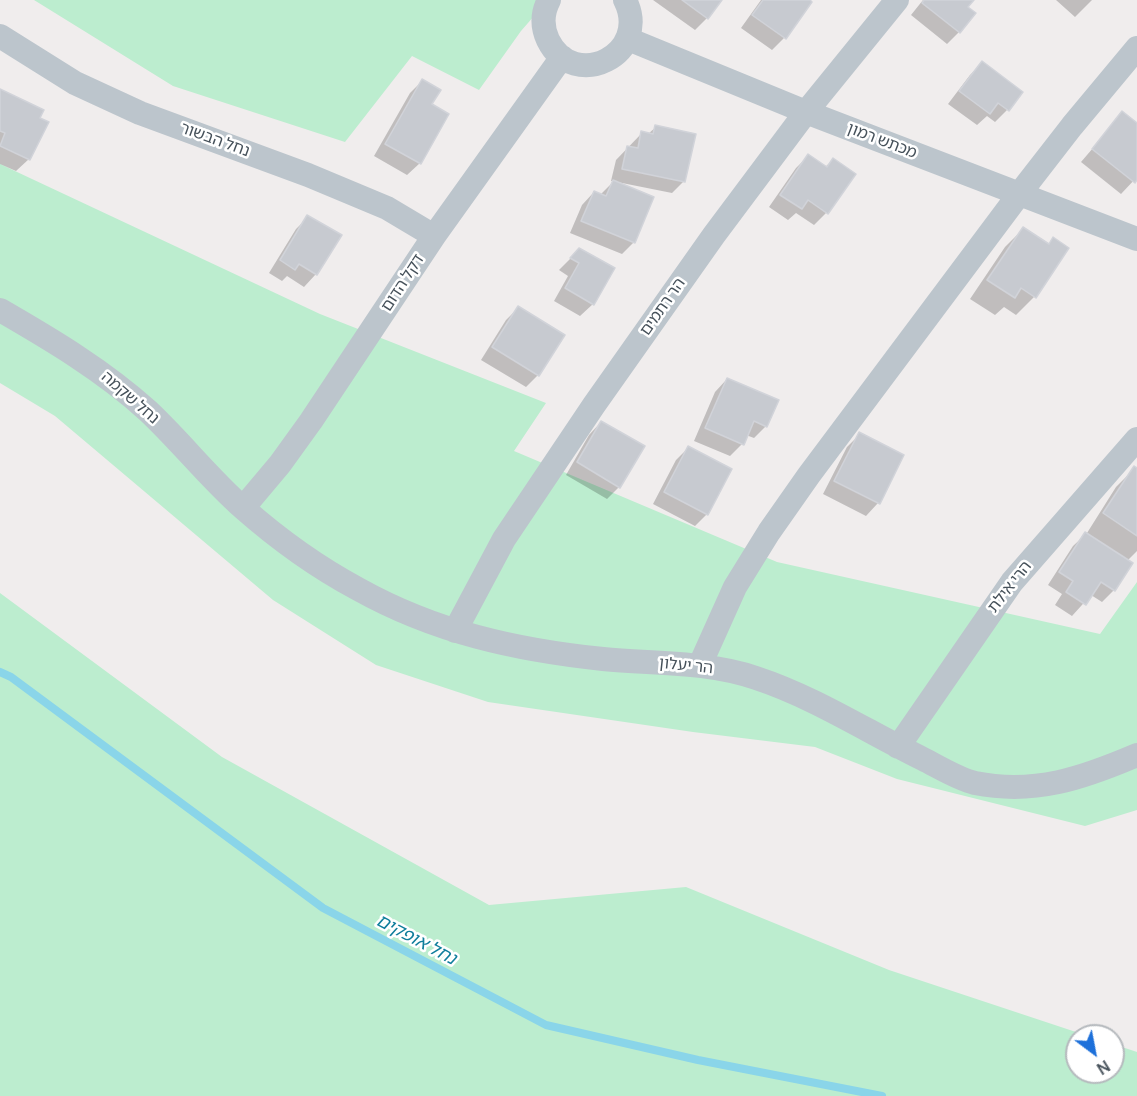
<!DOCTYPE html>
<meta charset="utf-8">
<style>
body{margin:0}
#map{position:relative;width:1137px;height:1096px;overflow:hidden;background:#f0eded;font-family:Manrope,sans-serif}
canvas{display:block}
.north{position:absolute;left:1065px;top:1024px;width:60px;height:60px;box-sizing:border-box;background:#fff;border:2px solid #b5b9bd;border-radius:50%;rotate:148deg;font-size:16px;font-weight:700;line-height:24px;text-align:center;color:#46515a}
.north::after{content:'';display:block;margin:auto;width:21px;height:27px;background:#1d70da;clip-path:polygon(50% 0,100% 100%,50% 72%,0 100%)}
</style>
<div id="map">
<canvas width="1137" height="1096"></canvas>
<div class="north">N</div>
</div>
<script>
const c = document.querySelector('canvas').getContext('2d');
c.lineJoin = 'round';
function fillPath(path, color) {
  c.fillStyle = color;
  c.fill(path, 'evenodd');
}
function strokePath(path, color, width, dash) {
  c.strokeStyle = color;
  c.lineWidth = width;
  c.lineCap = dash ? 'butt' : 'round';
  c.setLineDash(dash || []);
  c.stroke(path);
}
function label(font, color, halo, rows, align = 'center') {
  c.font = font + ' Manrope,"Noto Sans Hebrew",sans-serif';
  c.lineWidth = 5;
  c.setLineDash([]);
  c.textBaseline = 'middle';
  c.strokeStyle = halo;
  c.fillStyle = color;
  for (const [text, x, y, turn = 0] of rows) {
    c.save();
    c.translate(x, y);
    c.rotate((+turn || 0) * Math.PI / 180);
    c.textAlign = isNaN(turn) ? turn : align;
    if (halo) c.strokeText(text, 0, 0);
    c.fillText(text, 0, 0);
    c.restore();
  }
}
fillPath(new Path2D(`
 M34,0H548L521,31L479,90L412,56L345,142L173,86Z
 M0,164L320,314L546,403L514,451L777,562L1100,634L1137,582V810L1085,826L897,779L815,747L693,732L488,702L376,665L273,600L55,416L0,383Z
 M0,593L222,757L489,905L686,887L889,970L1088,1036H1077V1072H1113V1044L1137,1052V1096H0Z`), '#bcedcf');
fillPath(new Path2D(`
 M653,0H720L707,18L695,30Z
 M761,0H807L784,38L772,50L741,28Z
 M923,0H972L966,7L959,32L947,44L911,15Z
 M1056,0H1092L1075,17Z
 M982,63L1007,110L995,122L987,116L977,125L948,104L970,75Z
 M422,81L430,105L420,163L407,175L374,156L410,93Z
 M0,91L39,119L29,159L16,171L0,164Z
 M1123,113L1137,124V177L1121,194L1081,162Z
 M656,127L684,181L672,193L617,182L634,242L622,254L570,233L582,205L594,192L600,195L614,181H611L616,160L642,133L648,134Z
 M808,156L825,167L833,160L853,174L826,213L814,225L796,213L788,220L769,207L796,168Z
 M308,217L340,236L316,274L304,287L287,276L282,281L269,273L296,229Z
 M1023,229L1048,245L1054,239L1034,297L1016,315L1004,307L995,315L970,299L1005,247Z
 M580,249L593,304L580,316L554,301L568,276L559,270Z
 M518,308L538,375L526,387L481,360L506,320Z
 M727,379L766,426L754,438L746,435L742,444L730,456L694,441L715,392Z
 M601,422L619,487L607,499L566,475L589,435Z
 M860,434L902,456L878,503L866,516L823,494L847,447Z
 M688,448L707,514L695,526L653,504L676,460Z
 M1135,468L1137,470V551L1127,561L1114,590L1102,602L1091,595L1072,616L1055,605L1062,594L1048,585L1073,546L1087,533L1116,487Z`), '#0003');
strokePath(new Path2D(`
 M0,672L11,677L323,908L546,1025L698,1060L882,1096`), '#8ad5e9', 8);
const building = new Path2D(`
 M682,0H722L708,19Z
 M763,0H810L812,2L786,39L752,15Z
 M924,0H974L968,7L976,13L960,33L922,3Z
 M982,61L1023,92L1009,111L998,103L990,114L959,91Z
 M422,79L441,90L432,104L449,114L421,164L385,144Z
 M0,89L44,110L40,118L49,122L30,160L0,146L5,133L0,131Z
 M1122,111L1137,123V180L1135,183L1092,149Z
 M655,125L696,134L685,182L622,169L627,146L638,148L641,131L653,134Z
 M808,154L827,167L833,158L856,174L828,214L808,200L802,209L780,195Z
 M613,180L654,197L635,243L581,221L594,191L606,196Z
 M307,215L342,235L317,275L299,264L295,270L280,260Z
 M1023,227L1049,244L1053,237L1069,248L1036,298L1021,288L1015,298L987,280Z
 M579,248L615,268L594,305L565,288L579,263L570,258Z
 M518,306L565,335L539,376L492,347Z
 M727,378L779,400L767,427L754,421L744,445L705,428Z
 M601,421L645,446L620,488L577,462Z
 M859,432L904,455L880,504L834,481Z
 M688,446L732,469L708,515L664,492Z
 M1134,466L1137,468V536L1103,513Z
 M1085,532L1133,563L1115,591L1101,582L1086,605L1066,592L1073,581L1059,572Z`);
fillPath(building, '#c7cad0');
strokePath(building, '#d1d3d9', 1.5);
strokePath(new Path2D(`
 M549,0C542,13 542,27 548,40C574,93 652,54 625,0
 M0,36L75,83L140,113L308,175L387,208L434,236
 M628,39L806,112L1137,239
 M0,310C52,340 104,371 148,411C181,442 209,478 243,508C277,538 317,567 358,589C435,632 516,650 603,659C654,664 706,661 756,678C814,697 868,732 923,759C939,767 958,779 975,783C1035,795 1083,778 1137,755
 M243,508L280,464L311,421L434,236L562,57
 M455,631L504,539L594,405L714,235L806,112L897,0
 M700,665L735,587L769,532L809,475L1020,193L1072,126L1137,48
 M898,747L1012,582L1137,439`), '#bcc5cc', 24);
label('16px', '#46515a', '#fff', [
 ["נחל הבשור",215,140,20],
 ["מכתש רמון",882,141,21],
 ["דקל הדום",403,283,-57],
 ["הר רתמים",663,307,-55],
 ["נחל שקמה",130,398,41],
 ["הרי אילת",1010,587,-52],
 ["הר יעלון",686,666,6]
]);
label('italic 18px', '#107e9c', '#fff', [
 ["נחל אופקים",416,940,28]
]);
</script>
